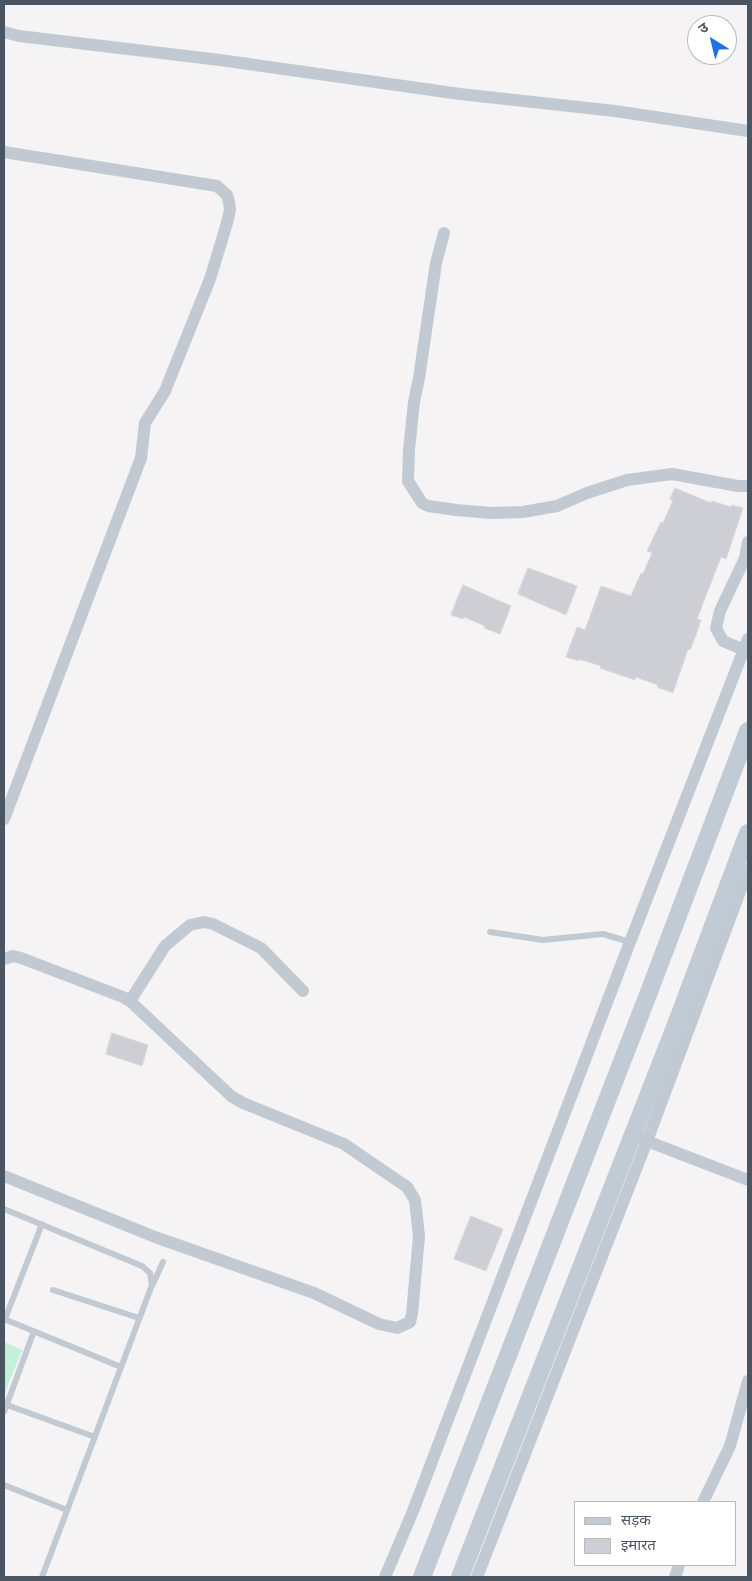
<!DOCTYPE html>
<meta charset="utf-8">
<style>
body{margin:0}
#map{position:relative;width:752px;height:1581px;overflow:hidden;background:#f5f3f3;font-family:"Varela Round","Noto Sans Devanagari",sans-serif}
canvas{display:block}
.frame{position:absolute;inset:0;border:5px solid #4a5661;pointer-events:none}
.legend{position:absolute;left:574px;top:1501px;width:162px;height:65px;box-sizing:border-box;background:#fff;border:1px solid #b7bbc0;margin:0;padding:6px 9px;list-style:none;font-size:15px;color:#4a5661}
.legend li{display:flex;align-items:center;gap:10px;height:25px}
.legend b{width:25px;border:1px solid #b7bbc0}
.north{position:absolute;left:687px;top:15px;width:50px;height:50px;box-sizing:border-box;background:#fff;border:1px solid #b7bbc0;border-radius:50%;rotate:324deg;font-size:14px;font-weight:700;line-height:20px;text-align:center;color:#4a5661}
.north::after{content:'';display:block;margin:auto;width:18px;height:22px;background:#1a73e8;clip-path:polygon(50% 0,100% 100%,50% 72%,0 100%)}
</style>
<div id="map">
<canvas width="752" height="1581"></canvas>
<div class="frame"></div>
<ul class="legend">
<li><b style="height:6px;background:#c1cbd6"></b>सड़क</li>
<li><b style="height:14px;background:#cdcfd5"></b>इमारत</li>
</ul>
<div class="north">उ</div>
</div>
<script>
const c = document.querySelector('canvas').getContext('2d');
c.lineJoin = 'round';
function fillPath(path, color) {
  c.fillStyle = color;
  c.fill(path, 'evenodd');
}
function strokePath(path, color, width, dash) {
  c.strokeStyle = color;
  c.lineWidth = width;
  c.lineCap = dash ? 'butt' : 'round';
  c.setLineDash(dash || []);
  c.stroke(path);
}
fillPath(new Path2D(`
 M4,1342L22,1350L4,1395Z`), '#c3f1d5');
const building = new Path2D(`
 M675,488L711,503L712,501L731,507L732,505L743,508L726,559L721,557L697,619L701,620L696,635L690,650L688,649L673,693L657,687L658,685L636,677L635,680L600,668L601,666L579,659V661L566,657L577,627L585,630L601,586L631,596L641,573L643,574L652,553L647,551L661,522L663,523L673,500L670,499Z
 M528,568L577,586L566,615L518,594Z
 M463,585L511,606L500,634L484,628L485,626L464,617L463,619L451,615Z
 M112,1033L148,1045L142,1066L106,1054Z
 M471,1216L503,1229L486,1271L454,1259Z`);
fillPath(building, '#cdcfd5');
strokePath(building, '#d7d9de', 1);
strokePath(new Path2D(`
 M490,932L543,940L603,934L630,942
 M4,1209L142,1266L150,1273L152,1285L42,1577
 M153,1284L163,1262
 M53,1290L139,1318
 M4,1319L121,1367
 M5,1319L42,1224
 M7,1405L95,1437
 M4,1412L34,1331
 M4,1485L67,1510`), '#c1cad2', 6);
strokePath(new Path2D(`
 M4,32L19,36L220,60L460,94L615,111L748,131
 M4,152L217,186L227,195L229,202L230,210L227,223L210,279L165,391L145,423L141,458L4,819
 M444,233L436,263L419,378L414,402L409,450L408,481L422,503L428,506L456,510L491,513L523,512L557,506L587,493L627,480L672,474L738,486H748
 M744,650L723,641L716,628L720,611L745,558L748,542
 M4,959L13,956L21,958L123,997L130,1001L231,1096L243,1103L344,1144L407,1187L415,1200L419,1236L412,1314L410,1322L397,1328L379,1324L314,1293L155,1237L4,1176
 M130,1001L165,946L190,925L204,922L213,924L261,948L303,991
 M639,1138L748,1180
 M703,1502L730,1446L748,1381
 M385,1577L413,1511L630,942L748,639
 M477,1577L647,1141L748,870
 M675,1577L679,1565`), '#c1cad2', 12);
strokePath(new Path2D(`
 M422,1577L649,992L748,731
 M460,1577L675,1027L748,833`), '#c1cbd6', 18);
</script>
